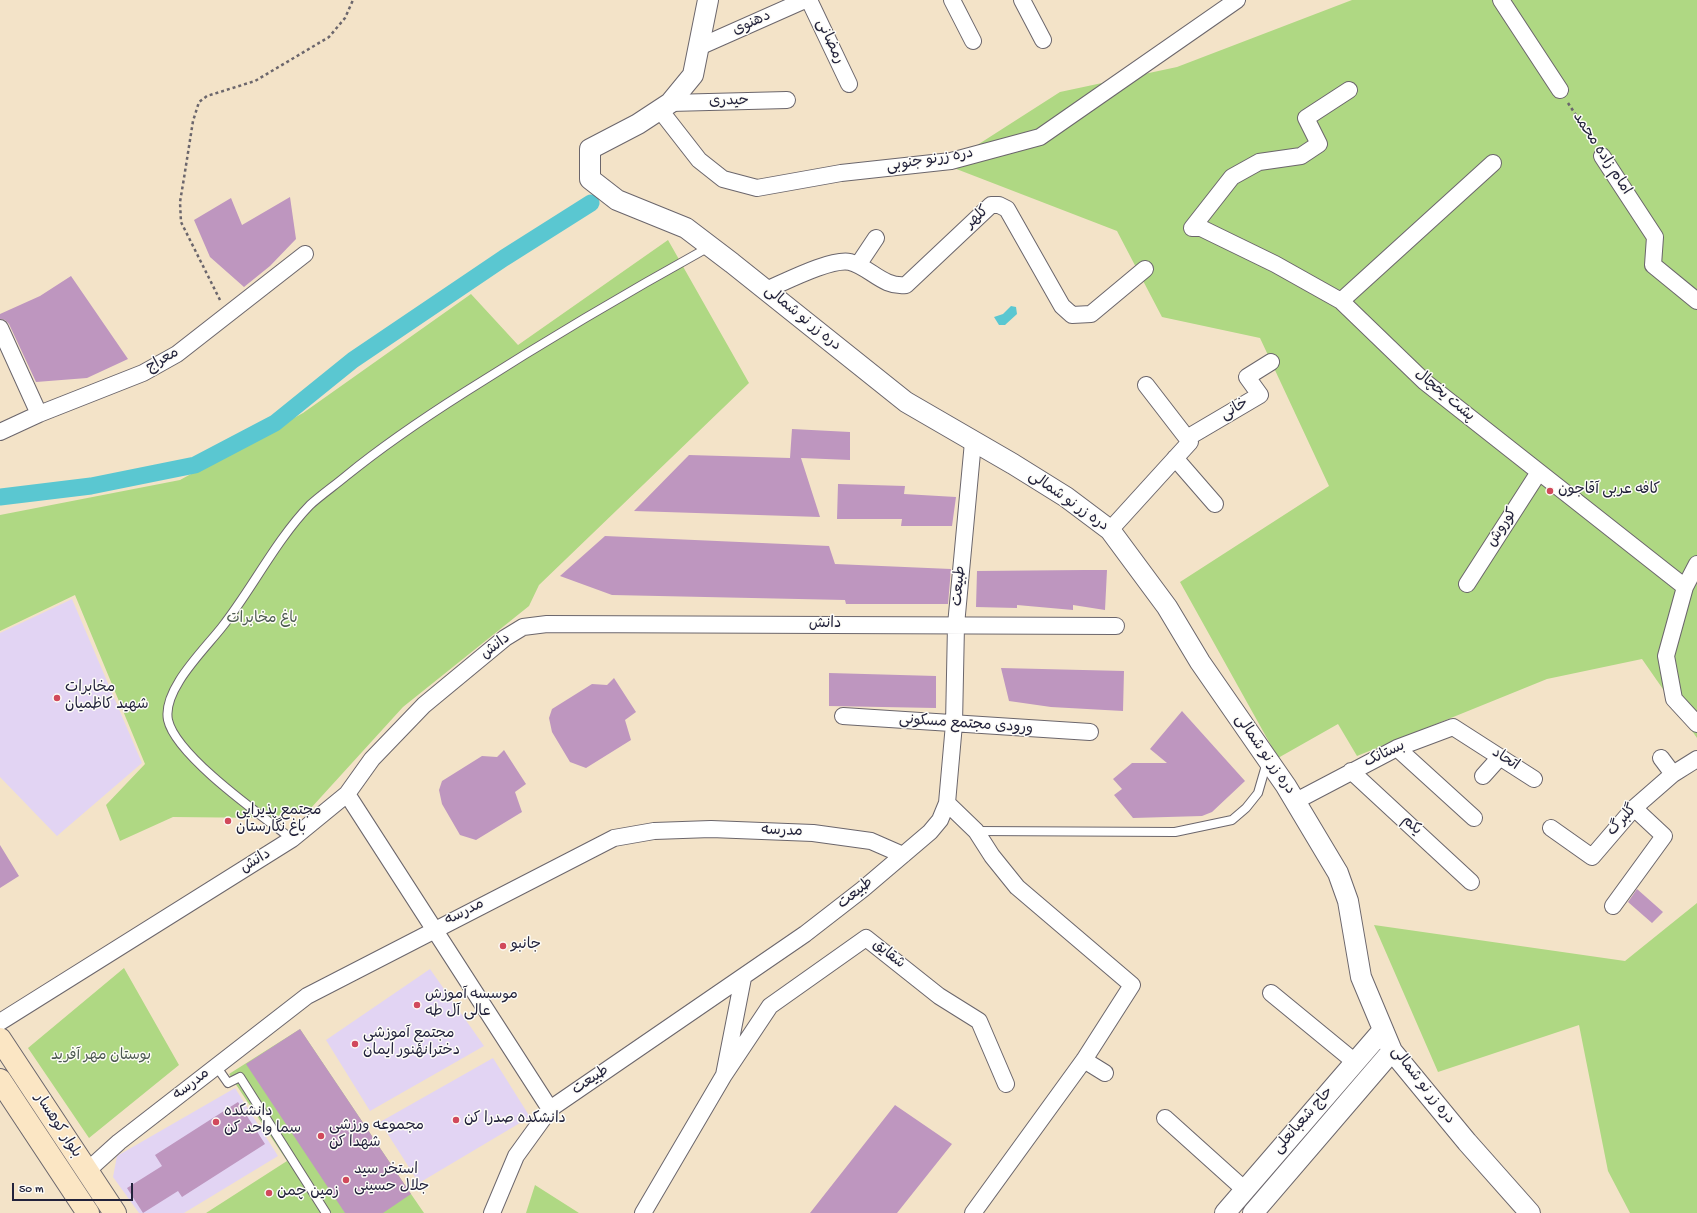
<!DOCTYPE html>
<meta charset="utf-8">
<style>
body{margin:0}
#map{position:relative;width:1697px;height:1213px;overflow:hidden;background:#f3e3c8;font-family:"Gochi Hand",sans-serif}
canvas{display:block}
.scale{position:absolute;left:12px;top:1183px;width:121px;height:18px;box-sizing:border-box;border:2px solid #22223b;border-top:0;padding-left:5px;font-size:12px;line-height:14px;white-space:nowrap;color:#22223b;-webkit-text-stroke:3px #fdfcf7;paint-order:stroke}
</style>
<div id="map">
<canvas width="1697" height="1213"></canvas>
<div class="scale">50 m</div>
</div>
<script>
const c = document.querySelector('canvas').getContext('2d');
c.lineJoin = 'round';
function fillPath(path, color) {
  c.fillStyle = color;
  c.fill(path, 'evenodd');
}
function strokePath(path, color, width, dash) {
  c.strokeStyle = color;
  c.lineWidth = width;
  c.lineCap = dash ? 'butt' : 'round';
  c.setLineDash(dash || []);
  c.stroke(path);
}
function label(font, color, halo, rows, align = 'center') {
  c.font = font + ' "Gochi Hand","Playpen Sans Arabic",sans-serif';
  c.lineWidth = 3;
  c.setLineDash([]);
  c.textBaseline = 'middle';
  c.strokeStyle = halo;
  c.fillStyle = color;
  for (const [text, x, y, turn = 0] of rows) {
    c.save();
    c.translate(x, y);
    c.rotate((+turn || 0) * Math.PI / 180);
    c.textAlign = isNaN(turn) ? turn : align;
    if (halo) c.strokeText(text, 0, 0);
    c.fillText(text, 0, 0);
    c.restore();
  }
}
fillPath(new Path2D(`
 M72,599L142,763L57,836L0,777V633Z
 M430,969L484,1046L370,1111L326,1040Z
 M493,1058L530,1117L419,1183L380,1122Z
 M235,1088L278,1156L184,1213H139L113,1177L117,1156Z`), '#e2d4f3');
fillPath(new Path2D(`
 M1352,0H1697V738L1642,659L1547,679L1357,756L1338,724L1278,758L1180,582L1329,486L1260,338L1162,317L1117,231L946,165L1060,92L1177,67Z
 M668,240L749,383L539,585L529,606L403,707L311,808L268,818L173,817L120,841L106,805L145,764L75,595L0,631V515L180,480L303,413L471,294L518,345Z
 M1697,903V1213H1630L1608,1171L1579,1025L1438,1072L1374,925L1625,961Z
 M124,968L179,1065L89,1138L28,1048Z
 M300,1029L411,1194L424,1213H206L287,1161L229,1074Z
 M535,1185L579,1213H526Z`), '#afd883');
fillPath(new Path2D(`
 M1011,306L1016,307L1017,314L1005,325H999L994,317L1003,314Z`), '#5ac7d1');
strokePath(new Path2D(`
 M0,497L91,486L195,465L275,423L353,360L504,258L591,203`), '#5ac7d1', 17);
fillPath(new Path2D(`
 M290,197L296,239L270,266L244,287L210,257L194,220L231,198L242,225Z
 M71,276L128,359L87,378L36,382L9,324L5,320L0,319V314L40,296Z
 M792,429L850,432V460L801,458L820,517L634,511L689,455L790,458Z
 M838,484L905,486L904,494L956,497L952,526H901L902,519H837Z
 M605,536L829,546L835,564L951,569L948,604H846L845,600L612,595L560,576Z
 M1084,570H1107L1105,610L1073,605V610L1017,605V608L976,607L977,571Z
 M1001,668L1124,671L1123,711L1051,707L1009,701Z
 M829,673L936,676V708L829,706Z
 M614,678L636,712L625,720L631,740L586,768L570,762L552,732L549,718L552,709L592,684L607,685Z
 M1182,711L1245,781L1212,812L1202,816L1133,818L1114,795L1122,789L1113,779L1132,763H1167L1150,749Z
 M504,750L526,784L515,792L522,812L476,840L460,835L442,804L439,790L442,781L482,756L497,757Z
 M0,845L19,876L0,888Z
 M1637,889L1663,912L1652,923L1628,902Z
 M300,1029L411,1194L383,1213H345L246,1064Z
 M238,1102L265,1144L182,1197L178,1191L143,1213L127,1188L162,1166L155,1155Z
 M895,1105L952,1144L897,1213H810Z`), '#be96bf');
const service = new Path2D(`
 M976,831L1175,832L1232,820L1246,808L1258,793L1267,762
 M292,839C262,816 176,756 168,720C162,690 204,650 222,627C252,589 276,540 310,505C321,495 334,486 346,476C384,445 424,418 465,392C545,341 626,293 709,247
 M216,1066L228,1083L240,1077L326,1213`);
const minor = new Path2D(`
 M809,0L849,84
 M952,0L973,41
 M1022,0L1043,40
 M1501,0L1560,90
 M699,47L805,0
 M670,103L787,100
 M660,110L699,160L723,179L757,188L841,173L951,161L1040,137L1237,0
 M1602,156L1655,237L1653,265L1697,301
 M1192,228H1201L1275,264L1341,301L1425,382L1685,587
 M1192,228L1232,177L1259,162L1301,156L1319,144L1306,118L1349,90
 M858,265L876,238
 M766,290C785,282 831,258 850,262C870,267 883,288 906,285L991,205H999L1007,209L1062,306L1072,315L1091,314L1145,269
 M1341,301L1493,163
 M0,328L39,414
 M0,432L39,414L143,373L177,354L305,254
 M1187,438L1260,395L1247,377L1271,362
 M1175,458L1215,504
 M1110,530L1190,442L1146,385
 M1697,564L1685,587L1666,656L1674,699L1697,724
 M1467,584L1539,472
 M843,716L1090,732
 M1397,748L1474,818
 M1661,758L1673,774
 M1351,771L1471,882
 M1483,776L1500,757
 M347,794L550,1109
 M1296,801L1397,748L1453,727L1534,779
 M947,803L976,831L992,856L1017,887L1132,985L1084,1060L973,1213
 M1551,828L1592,857L1634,808L1673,774L1697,759
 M1613,906L1664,836L1634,808
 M1271,993L1355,1062
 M0,1022L292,839L347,794L372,759L424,705L505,638L523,627L547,624L1116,626
 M1084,1060L1105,1073
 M724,1075L770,1006L866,938L939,996L979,1021L1006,1084
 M1165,1118L1245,1190
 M87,1171L119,1142L307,996L614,838L654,831L711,829L813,833L871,841L903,855
 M492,1213L516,1156L550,1109L805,934L863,889L930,832L940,820L947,803L954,724L956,625L973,442
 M643,1213L724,1075L743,978`);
const tertiary = new Path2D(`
 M708,0L693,75L670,103L638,124L590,149V179L617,200L686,228L732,263L906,402L1013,464L1066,497L1110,530L1167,607L1200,662L1286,786L1338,873L1348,901L1361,977L1392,1051L1467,1142L1530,1213
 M1225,1213L1383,1030
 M1253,1213L1392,1051`);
const secondary = new Path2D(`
 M0,1039L115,1213
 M0,1080L88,1213`);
strokePath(service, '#6b666c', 10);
strokePath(minor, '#6b666c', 18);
strokePath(tertiary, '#6b666c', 22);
strokePath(secondary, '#6b666c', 24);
strokePath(new Path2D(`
 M1568,103L1595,144
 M220,300L181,222L180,202L184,178L193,121L199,102L207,96L255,81L329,37L345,18L353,0`), '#6b666c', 2.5, [3, 3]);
strokePath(service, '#fff', 8);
strokePath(minor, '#fff', 16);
strokePath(tertiary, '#fff', 20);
strokePath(secondary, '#fbe6c4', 22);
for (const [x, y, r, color] of [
 [1550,491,4,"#d1495b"],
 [57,698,4,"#d1495b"],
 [228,821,4,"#d1495b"],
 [503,946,4,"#d1495b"],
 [417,1005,4,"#d1495b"],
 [355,1044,4,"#d1495b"],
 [456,1120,4,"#d1495b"],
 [216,1122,4,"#d1495b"],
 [321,1136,4,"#d1495b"],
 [346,1180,4,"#d1495b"],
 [269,1193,4,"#d1495b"]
]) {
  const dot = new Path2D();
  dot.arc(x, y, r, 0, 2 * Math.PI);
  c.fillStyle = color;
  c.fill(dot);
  strokePath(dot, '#fdfcf7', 1.5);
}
label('15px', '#22223b', '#fdfcf7', [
 ["دهنوی",752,24,-24],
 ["رمضانی",829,42,65],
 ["حیدری",729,102,-1],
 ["امام زاده محمد",1601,154,57],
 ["دره زرنو جنوبی",930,161,-9],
 ["کلهر",978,218,-42],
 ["دره زر نو شمالی",802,319,39],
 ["معراج",163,361,-30],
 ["پشت یخچال",1444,396,40],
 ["خانی",1235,410,-30],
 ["دره زر نو شمالی",1068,502,35],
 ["کوروش",1503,528,-57],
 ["طبیعت",960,586,-85],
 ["دانش",825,625],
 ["دانش",496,647,-37],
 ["ورودی مجتمع مسکونی",966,725,4],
 ["دره زر نو شمالی",1264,755,55],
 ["بستانک",1385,755,-25],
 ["اتحاد",1505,760,33],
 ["گلبرگ",1623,821,-48],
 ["یکم",1411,826,43],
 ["مدرسه",782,832,2],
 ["دانش",256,862,-32],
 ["طبیعت",856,894,-39],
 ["مدرسه",465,913,-27],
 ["شقایق",888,955,39],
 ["طبیعت",591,1081,-34],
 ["مدرسه",192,1085,-38],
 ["دره زر نو شمالی",1422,1086,52],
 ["حاج شعبانعلی",1304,1121,-49],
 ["بلوار کوهسار",57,1126,57]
]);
label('15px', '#22223b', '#fdfcf7', [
 ["کافه عربی آقاجون",1558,491],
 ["مخابرات",65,689],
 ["شهید کاظمیان",65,706],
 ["مجتمع پذیرایی",236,812],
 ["باغ نگارستان",236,829],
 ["جانبو",511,946],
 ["موسسه آموزش",425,996],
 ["عالی آل طه",425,1013],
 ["مجتمع آموزشی",363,1035],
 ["دخترانهٔنور ایمان",363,1052],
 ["دانشکده",224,1113],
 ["سما واحد کن",224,1130],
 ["دانشکده صدرا کن",464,1120],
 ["مجموعه ورزشی",329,1127],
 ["شهدا کن",329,1144],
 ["استخر سید",354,1171],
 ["جلال حسینی",354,1188],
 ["زمین چمن",277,1193]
], 'left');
label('15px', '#4c5951', '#fdfcf7', [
 ["باغ مخابرات",262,620],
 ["بوستان مهر آفرید",101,1057]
]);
</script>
